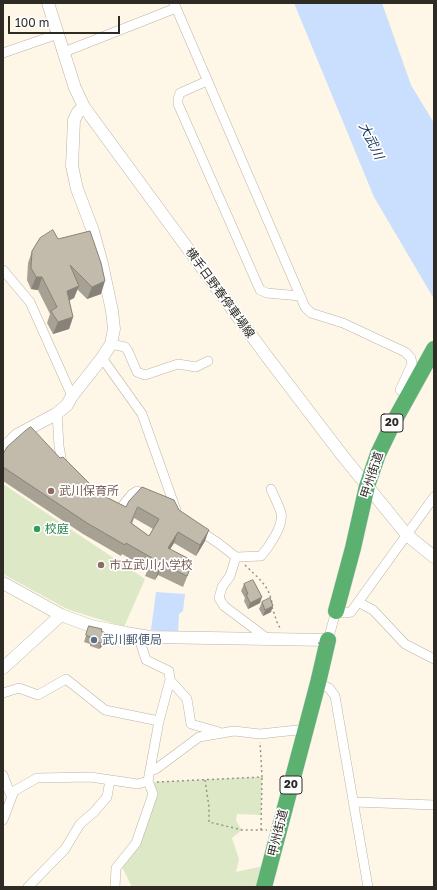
<!DOCTYPE html>
<meta charset="utf-8">
<style>
body{margin:0}
#map{position:relative;width:437px;height:890px;overflow:hidden;background:#fef7e7;font-family:"Golos Text",sans-serif}
canvas{display:block}
.frame{position:absolute;inset:0;border:4px solid #2e2b25;pointer-events:none}
.scale{position:absolute;left:8px;top:16px;width:112px;height:18px;box-sizing:border-box;border:2px solid #2e2b25;border-top:0;padding-left:5px;font-size:12px;line-height:14px;white-space:nowrap;color:#2e2b25;-webkit-text-stroke:3px #fff;paint-order:stroke}
</style>
<div id="map">
<canvas width="437" height="890"></canvas>
<div class="frame"></div>
<div class="scale">100 m</div>
</div>
<script>
const c = document.querySelector('canvas').getContext('2d');
c.lineJoin = 'round';
function fillPath(path, color) {
  c.fillStyle = color;
  c.fill(path, 'evenodd');
}
function strokePath(path, color, width, dash) {
  c.strokeStyle = color;
  c.lineWidth = width;
  c.lineCap = dash ? 'butt' : 'round';
  c.setLineDash(dash || []);
  c.stroke(path);
}
function label(font, color, halo, rows, align = 'center') {
  c.font = font + ' "Golos Text","Noto Sans JP",sans-serif';
  c.lineWidth = 3.5;
  c.setLineDash([]);
  c.textBaseline = 'middle';
  c.strokeStyle = halo;
  c.fillStyle = color;
  for (const [text, x, y, turn = 0] of rows) {
    c.save();
    c.translate(x, y);
    c.rotate((+turn || 0) * Math.PI / 180);
    c.textAlign = isNaN(turn) ? turn : align;
    if (halo) c.strokeText(text, 0, 0);
    c.fillText(text, 0, 0);
    c.restore();
  }
}
fillPath(new Path2D(`
 M3,484L145,579L124,627L67,609L3,574Z
 M262,777L261,815L237,814L236,821L242,830L232,838L239,859L236,872L263,866L258,887H132L121,865L138,845L152,782Z`), '#dce8c6');
fillPath(new Path2D(`
 M294,3H382L411,85L434,123V299L374,197Z
 M156,592L185,594L183,611L179,614L178,633L151,630Z`), '#c9dffd');
const street = new Path2D(`
 M174,3L305,307L311,313L343,323L405,352L411,358L412,364L400,390L408,395
 M64,52L176,8
 M3,53L58,34
 M207,81L180,93L178,99V104L260,290L267,293L300,296
 M3,270L30,302L72,396
 M111,344L125,347L128,351L137,372L145,375L178,364L196,367L208,361
 M102,358L142,414L176,510
 M57,413L59,446L62,463L67,468
 M113,507L119,510L132,494L137,491L148,496
 M197,529L218,543L236,557L230,576L222,587L219,598L224,606L268,639
 M237,557L261,556C269,547 284,525 281,513C279,505 274,497 271,489
 M358,602L373,610L405,644L434,659
 M138,635L146,660L169,671L170,680L187,699L191,724L219,732
 M328,640L336,611L346,613L351,612L434,497
 M318,683L329,688L335,696L368,887
 M3,693L19,688L38,695L66,679L105,710L159,721
 M150,770L159,721L170,680
 M3,775L11,796
 M354,802L434,805
 M3,820L14,791L37,778L90,777L138,784L148,781L150,770L156,769L199,737L234,731L260,734L297,730L305,731
 M28,887L65,849L80,824L94,812L107,797L110,780
 M115,887L116,868L136,843L153,794L148,781`);
const secondary = new Path2D(`
 M48,3L75,88L84,107L268,358L342,455L407,535L434,557
 M3,449L17,435L56,414L67,405L72,396L102,358L111,344L114,329L112,311L102,264L93,231L77,189L72,166L74,120L78,112L84,107
 M3,583L61,615L91,626L126,633L150,637L328,640
 M3,668L61,615`);
const highway = new Path2D(`
 M336,611L353,548L367,486L378,454L392,425L434,349
 M264,887L318,683L328,640`);
strokePath(street, '#bbb4a5', 10);
strokePath(secondary, '#bbb4a5', 13);
strokePath(highway, '#dedddc', 17);
strokePath(new Path2D(`
 M245,565C257,577 270,586 272,604
 M272,607L277,622L281,630
 M205,780L209,807V822L242,830H267
 M157,782L262,777L260,742
 M261,830L262,777`), '#999489', 1.5, [2, 3]);
strokePath(street, '#fff', 9);
strokePath(secondary, '#fff', 12);
strokePath(highway, '#5cb171', 16);
strokePath(new Path2D(`
 M318,643H336`), '#999489', 1.5, [2, 3]);
fillPath(new Path2D(`
 M58,239L101,294L87,299L77,289L74,298L69,301L73,317L69,329L53,334L47,323L50,314L38,290L31,289L27,280L28,263L32,251Z
 M3,454L60,458L100,494L126,507L179,510L205,541L196,556L174,543L170,549L189,572L183,587L158,575L155,580L145,576L148,569L122,554L121,556L83,534L3,481ZM134,518L153,529L149,536L132,524Z
 M244,584L260,603L248,609L244,601L245,598L241,591Z
 M262,602L271,612L263,616L259,609Z
 M89,626L110,635L108,641L99,649L90,646V644L84,642Z`), '#a7a194');
fillPath(new Path2D(`
 M36,277H42L38,290L31,289Z
 M105,281L101,294L87,299L92,287Z
 M79,286L74,298L62,303L67,291Z
 M73,317L69,329L53,334L58,322Z
 M209,530L205,541L196,556L200,545Z
 M178,532L174,543L164,559L168,548Z
 M162,564L158,575L155,580L159,569Z
 M262,597L260,603L248,609L250,603Z
 M273,606L271,612L263,616L265,610Z
 M110,635L108,641L99,649L101,643Z`), '#888378');
const building = new Path2D(`
 M53,230L58,239L90,231L101,263L105,281L92,287L70,265L79,286L67,291L73,317L58,322L51,311L57,307L42,277H36L31,268L32,251L40,238Z
 M31,427L60,458L63,457L100,494L126,507L129,501L142,487L174,500L179,510L209,530L200,545L178,532L168,548L193,561L187,576L162,564L159,569L149,564L152,558L126,543L125,545L87,523L3,467V454L7,447L26,430ZM138,507L159,519L149,536L131,523Z
 M253,580L262,597L250,603L246,594H248L244,584Z
 M270,598L273,606L265,610L262,602Z
 M89,626L102,629L101,631L110,635L101,643L92,640V638L86,635Z`);
fillPath(building, '#c2bbac');
strokePath(building, '#888378', 1);
for (const [x, y, r, color] of [
 [51,491,4,"#8d6e63"],
 [37,529,4,"#2e9e5b"],
 [101,565,4,"#8d6e63"],
 [94,640,4,"#5c6f8a"]
]) {
  const dot = new Path2D();
  dot.arc(x, y, r, 0, 2 * Math.PI);
  c.fillStyle = color;
  c.fill(dot);
  strokePath(dot, '#fff', 1.5);
}
for (const [x, y, w] of [
 [392,423,22],
 [291,785,22]
]) {
  const box = new Path2D();
  box.roundRect(x - w / 2, y - 9, w, 18, 3);
  c.fillStyle = '#fff';
  c.fill(box);
  strokePath(box, '#2e2b25', 1);
}
label('bold 11px', '#2e2b25', null, [
 ["20",392,423],
 ["20",291,785]
]);
label('12px', '#2e2b25', '#fff', [
 ["横手日野春停車場線",220,293,54],
 ["甲州街道",372,475,-72],
 ["甲州街道",278,833,-76]
]);
label('12px', '#785e54', '#fff', [
 ["武川保育所",59,491],
 ["市立武川小学校",109,565]
], 'left');
label('12px', '#27864d', '#fff', [
 ["校庭",45,529]
], 'left');
label('12px', '#4e5e75', '#fff', [
 ["武川郵便局",102,640]
], 'left');
label('italic 13px', '#19355c', '#fff', [
 ["大武川",371,141,64]
]);
</script>
